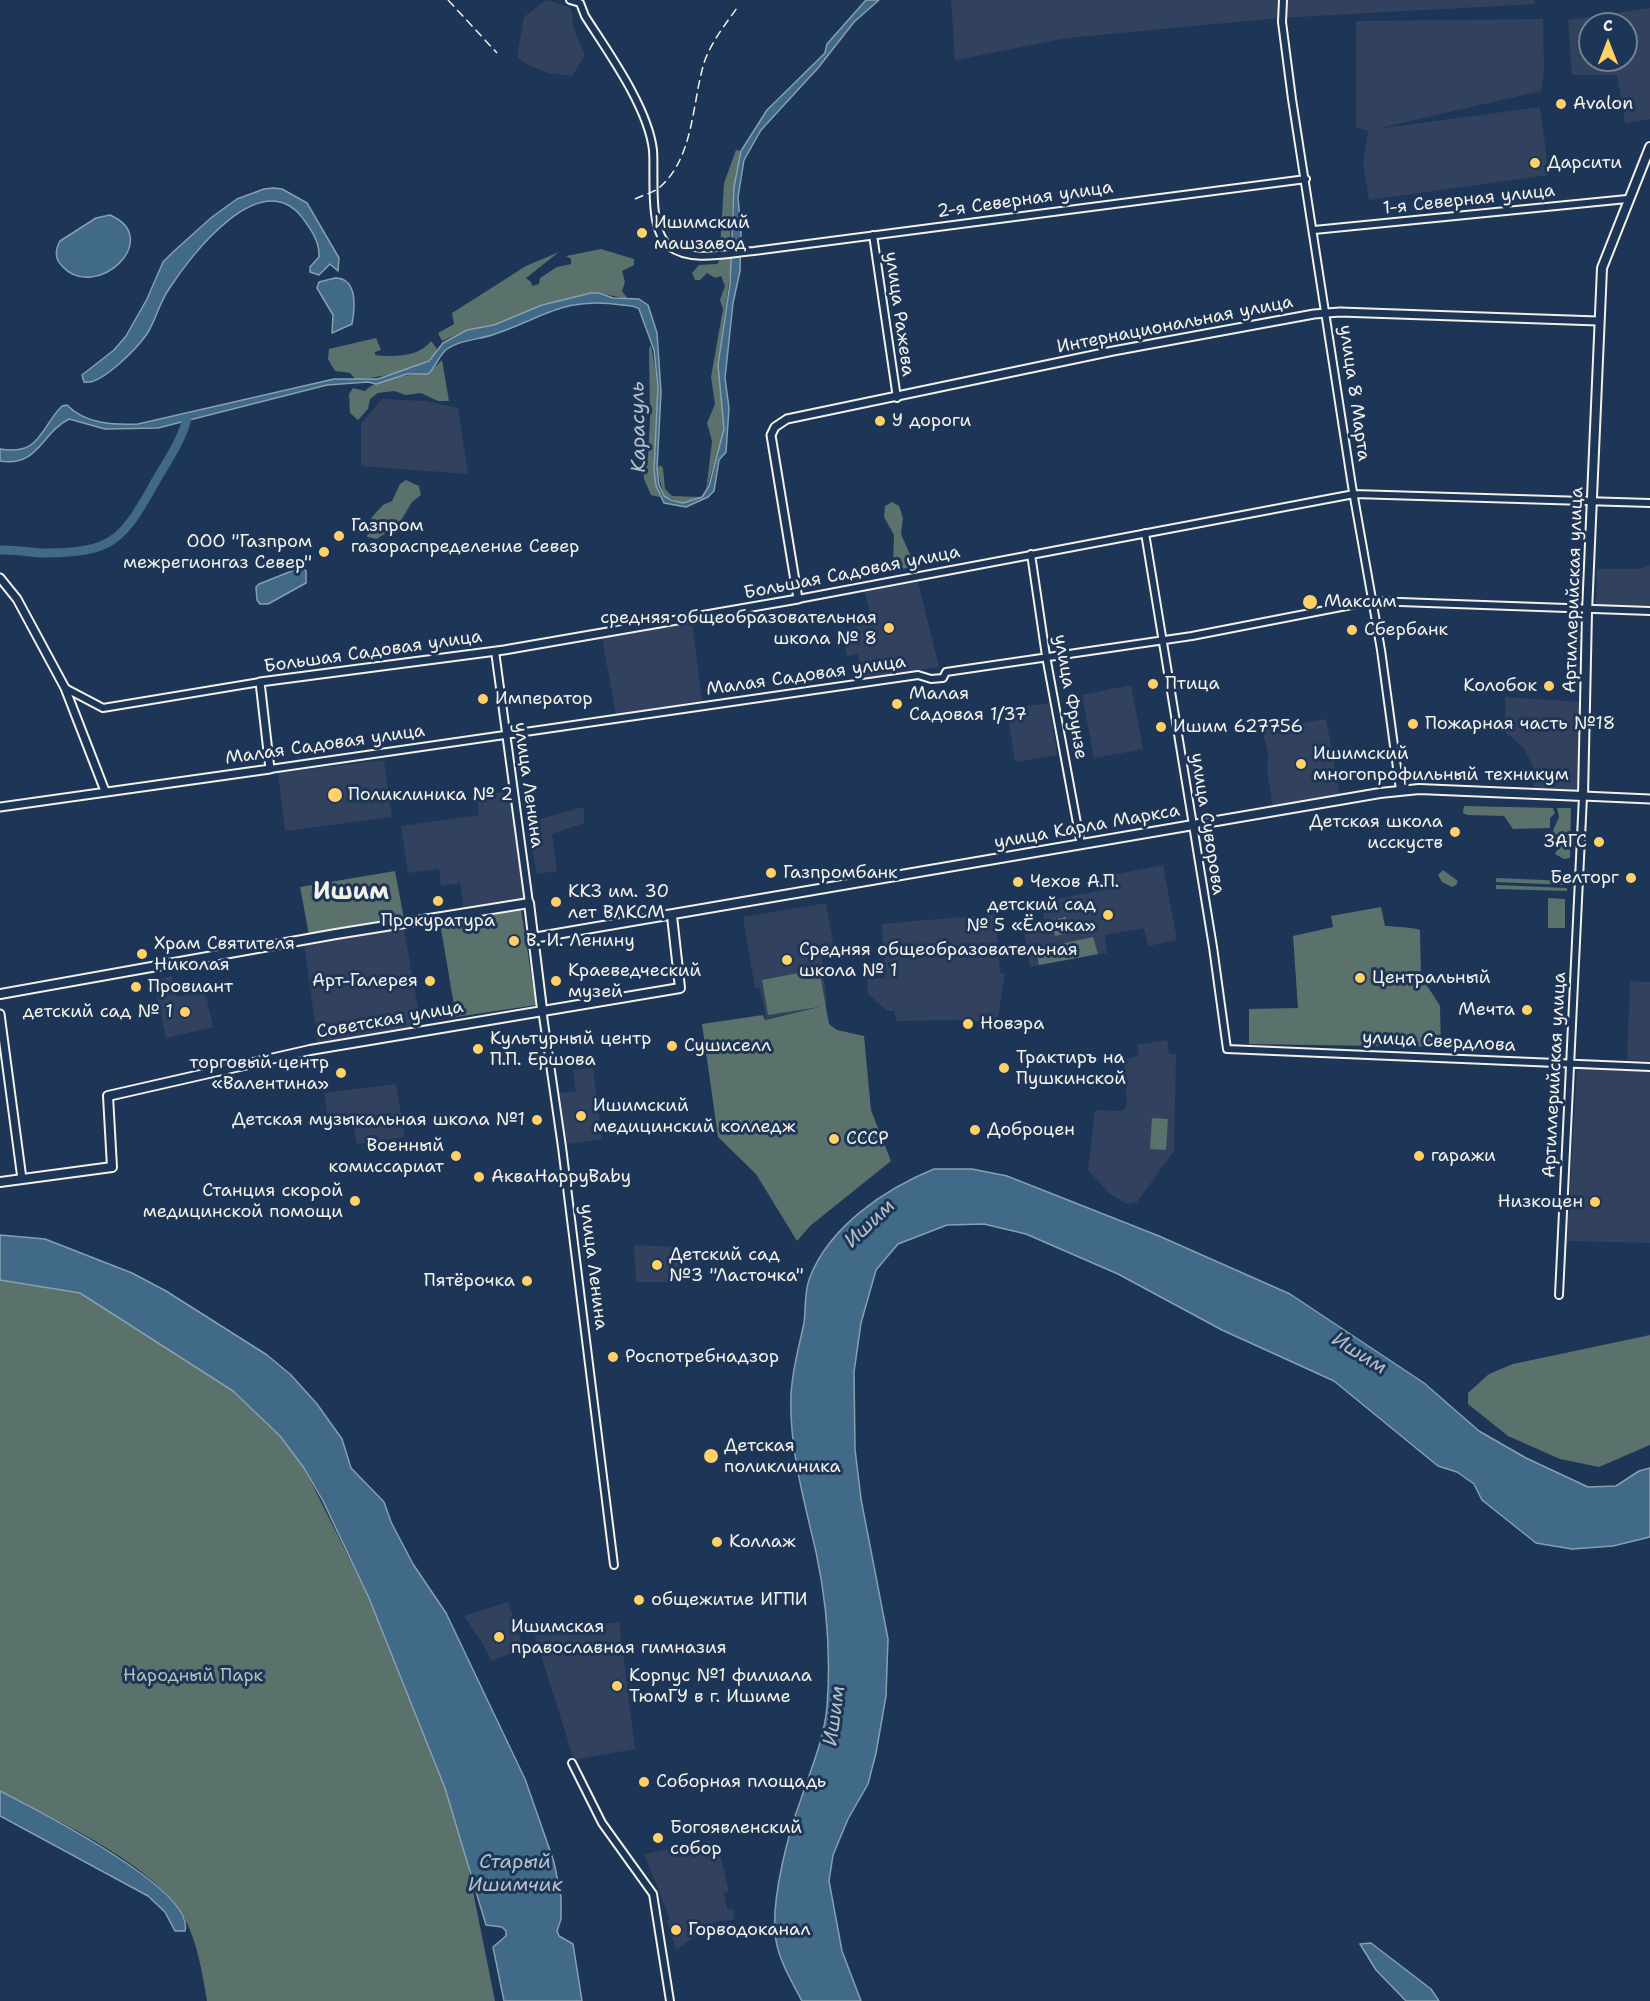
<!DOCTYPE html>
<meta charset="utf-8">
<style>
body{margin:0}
#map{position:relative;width:1650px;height:2001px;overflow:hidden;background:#1d3557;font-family:"Shantell Sans",sans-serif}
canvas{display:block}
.north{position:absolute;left:1578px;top:12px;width:60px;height:60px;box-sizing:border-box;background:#1d3557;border:2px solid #738091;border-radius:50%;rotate:0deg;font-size:16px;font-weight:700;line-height:24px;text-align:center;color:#f4f1e8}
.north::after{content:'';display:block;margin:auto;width:21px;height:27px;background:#ffd166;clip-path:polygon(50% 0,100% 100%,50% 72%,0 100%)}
</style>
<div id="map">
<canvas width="1650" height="2001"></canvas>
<div class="north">С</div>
</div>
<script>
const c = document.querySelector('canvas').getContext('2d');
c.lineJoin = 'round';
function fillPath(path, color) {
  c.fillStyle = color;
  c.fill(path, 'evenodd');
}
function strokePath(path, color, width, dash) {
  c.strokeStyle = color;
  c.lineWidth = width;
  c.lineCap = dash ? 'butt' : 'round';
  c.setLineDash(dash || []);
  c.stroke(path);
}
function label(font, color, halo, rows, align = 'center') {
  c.font = font + ' "Shantell Sans",sans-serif';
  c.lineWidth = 6;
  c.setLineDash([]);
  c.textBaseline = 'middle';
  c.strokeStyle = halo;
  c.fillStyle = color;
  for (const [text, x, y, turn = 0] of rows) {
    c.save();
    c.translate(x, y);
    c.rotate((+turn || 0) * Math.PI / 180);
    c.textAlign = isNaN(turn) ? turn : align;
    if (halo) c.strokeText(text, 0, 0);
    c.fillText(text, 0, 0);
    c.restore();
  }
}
fillPath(new Path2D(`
 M546,0L569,7L572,11L573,27L585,55L572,76L549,73L530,66L517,57L524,17Z
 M951,0H1535V4L1279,18L1068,38L955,60Z
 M1650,8V119L1625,123L1617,75H1572L1568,20ZM1590,24H1626V60H1590Z
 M1543,19L1544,71L1541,91L1376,129L1540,107L1549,175L1369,200L1363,163L1368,131L1356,127V21Z
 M382,399L425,401L458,408L468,474L361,466V424Z
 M1650,565V606L1596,605L1597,569H1640Z
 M918,582L939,667L862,678L858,654L847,656L842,630L855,627L854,617L870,614L865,592Z
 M692,621L702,701L616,715L602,637Z
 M1131,685L1143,749L1094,758L1082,695Z
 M1505,697L1582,702L1580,793L1534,790V769L1524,748L1506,733Z
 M1049,703L1057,755L1015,762L1007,709Z
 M1326,719L1340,797L1273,808L1267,770L1268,753L1262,730Z
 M384,760L392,817L285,831L278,773Z
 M510,791L524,902L464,911L460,883L441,886L439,869L408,873L401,826L479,815L477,796Z
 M584,807V823L552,834L557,871L537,874L527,822Z
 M1163,865L1177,940L1148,946L1144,928L1105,935L1107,953L1030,967L1024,934L1046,930L1041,902L1104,890L1102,877Z
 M826,903L834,948L821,951L827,1005L766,1019L760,988H755L743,917Z
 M996,914L1000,973H1005L997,1023L964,1020L896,1021L894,1011H887L868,994L867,979L885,978L882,924Z
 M404,929L421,1026L318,1044L304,944Z
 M172,976L177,997L205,991L213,1027L166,1038L153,980Z
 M1630,981L1650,982V1061L1627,1060Z
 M1167,1040L1169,1054H1176L1174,1151L1137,1202L1127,1204L1110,1194L1088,1170L1095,1110L1122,1111L1127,1106L1124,1059L1139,1056L1137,1045Z
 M593,1068L602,1139L567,1144L559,1093L576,1091L573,1070Z
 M1577,1068L1650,1071V1243L1567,1241Z
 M396,1084L405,1137L357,1144L353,1121L328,1119L324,1093Z
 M634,1245L679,1247V1282H636Z
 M508,1602L524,1648L491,1661L484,1646L464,1616Z
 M619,1622L635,1749L574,1760L534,1633Z
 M710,1841L719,1850L729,1892L724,1893L727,1909H733L734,1920L717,1921L676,1950L667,1920L670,1919L644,1854Z`), '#32425e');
fillPath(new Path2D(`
 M736,150L741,151L734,187L729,249L720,250L724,183Z
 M601,249L634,259V265L622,271L625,282L622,291L628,299L599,293L542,305L494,325L467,330L442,341L438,333L454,324L452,313L526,266L559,252L526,278L531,282L532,286L539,284L540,278L557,267L571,264V259L566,256Z
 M720,259H732L718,365L724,429L706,491L712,441L707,423L715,404L711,377L723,309L720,300L725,286L721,276L715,278L707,273L700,280H695L692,273L699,265L717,264Z
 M376,338L381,350L375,352V355C394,357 419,357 431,341L437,349C427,373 379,376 356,380L350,373L335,371L328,359L329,349Z
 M651,345L658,387L654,470L660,497L651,495L644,479L643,467L648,457L650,420L649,349Z
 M442,360L449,401H438L421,393L406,395L394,391L378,393L370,399L368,409L358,420L350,413L349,394L353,388L365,391C377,378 411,374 428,374Z
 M660,465L663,468L665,489L672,496L702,497L683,503L664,496L657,469Z
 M406,480L419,486L421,495L412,502L399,524L377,539L367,537L372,517L383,505L392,501L400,484Z
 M892,502L899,506L903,518L901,534L912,559L907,568L901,569L893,563L894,535L884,517L885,506Z
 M1464,806L1553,808L1555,813L1550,818V828L1513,829L1504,816L1467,815L1463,813Z
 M1557,808H1571L1570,858L1564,859L1555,854L1559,847L1553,830L1559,817Z
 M1443,870L1458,881L1456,885L1452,887L1442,882L1438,875Z
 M395,871L404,919L309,935L300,887Z
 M1496,878L1567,881V885L1496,882Z
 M1496,885L1567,888V891L1496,889Z
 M1548,898L1565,899V928H1548Z
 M1381,907L1385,926C1389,926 1418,928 1420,930L1421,976L1440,1006L1441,1047L1249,1044V1009L1298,1008L1293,936L1333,927L1331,916Z
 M521,910L536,1005L456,1017L440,923Z
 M1066,917L1069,933L1055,936L1052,920Z
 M1093,937L1098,954L1039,965L1036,949Z
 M819,969L829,1024L837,1030L864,1036L871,1110L891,1161L810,1226L797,1241L756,1174L718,1137L702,1024L763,1015L765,1020L819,1007L768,1015L762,980Z
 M1152,1118L1168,1119L1166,1150L1150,1149Z
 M0,1280L80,1293L107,1308L233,1391L280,1436L304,1468L369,1598L445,1788L465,1852L495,2001H207C202,1972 198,1944 184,1917C156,1865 52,1818 0,1791Z
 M1650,1335V1445L1599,1467L1560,1459L1508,1436L1468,1404V1393L1489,1374L1513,1364Z`), '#5b716c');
const water = new Path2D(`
 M866,0H879L854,22L818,68L761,130L744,160L738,197L741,233L740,271L733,303L725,378L729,408L726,452L719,460L714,491L708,497L686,507L664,503L656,486L654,470L658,387L654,350L639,309C633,305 629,306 622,305C564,296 545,317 495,334C479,340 462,339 447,349C439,355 436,367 428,374H407L376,384L368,382L327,385L158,428L105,429L69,419C41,433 39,467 0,461V449C41,456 40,428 62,406L67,405C85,424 114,425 138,424L334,379H378L429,361L443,343L467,330L494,325L542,305L591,293H599L613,298L639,299L648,305L657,333L661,392L657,469L659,485L664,496L671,500L683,503L702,497L709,486L724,429L718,365L730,284L734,187L741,151L767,110L825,53L827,44Z
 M274,188L282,189L307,203L339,258L338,271L330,264L319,275L310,272V267L319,257C320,241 310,228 301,216C259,166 190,256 169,289C159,303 156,320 147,334C137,348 101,386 84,382L82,375L114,350L126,336L147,299L163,262L173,252L212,217L237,199L264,189Z
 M110,215C165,239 95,303 62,266C55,259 55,250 60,241L96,218Z
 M335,278C358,278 355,308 352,324L332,333L333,315L317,288L319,282Z
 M302,567L306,571V583L268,604H260L257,600L256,587L259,584Z
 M934,1169H972L1007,1176L1159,1236L1290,1294L1424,1383L1479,1431L1526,1458L1588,1487L1616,1486L1639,1471L1650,1468V1537L1613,1546L1572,1549L1536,1543L1482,1500L1474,1484L1457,1472L1438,1466L1334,1381L1222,1330L1118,1274L1026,1234L984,1224L947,1225L898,1244L876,1270L861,1323L854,1372L855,1449L861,1499L888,1639L886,1696L876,1753L868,1784L848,1819L833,1855L829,1881L842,1951L861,2001H802C791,1980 777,1958 775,1933C772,1896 788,1834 801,1799C811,1769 824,1739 827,1707C831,1655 827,1603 816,1552C804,1500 789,1448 791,1395C792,1370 799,1347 804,1323C806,1308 804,1291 810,1277C830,1226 885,1189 934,1169Z
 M0,1235L45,1239L132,1273L166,1291L267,1355L291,1375L317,1404L342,1439L351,1468L384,1502L391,1522L413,1564L446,1613L525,1779L554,1862L561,1897V1919L557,1931L559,1936L573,1944L582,2001H504L493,1947L506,1936V1931L502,1927L486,1925L445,1788L369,1598L323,1501L304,1468L280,1436L233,1391L80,1293L0,1280Z
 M0,1791C33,1808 196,1889 185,1931H175L165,1912L148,1896L0,1816Z
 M1371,1943L1431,1989L1439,2001H1406L1376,1970L1360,1944Z`);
fillPath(water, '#406a88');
strokePath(water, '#88a0ae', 1.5);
strokePath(new Path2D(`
 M0,550C15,549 31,553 46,553C113,553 123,539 154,484C165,464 182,441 187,418`), '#406a88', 9);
const tertiary = new Path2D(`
 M570,0L580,3L585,16C608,52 648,107 653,150C655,175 648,230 669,246C691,263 728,253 754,251L1306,179
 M1283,0L1282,22L1292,99L1352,486L1381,650L1400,790
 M1314,230L1627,199
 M873,235L897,398
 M1145,533L1213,947L1227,1049L1650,1067
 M1031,554L1046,656L1081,845
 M798,599L1354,494L1650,503
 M495,651L529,903
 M65,688L103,708L260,682
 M270,769L918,675L931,679L943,678L946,672L1192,636L1372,601L1650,611
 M542,1009L562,1147L614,1565
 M1559,1295L1583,796
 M572,1763L602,1823L653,1894L670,2001`);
const secondary = new Path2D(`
 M0,578L17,599L65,688L105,791
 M1583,796L1650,799
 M0,807L270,769L260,682L504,650L798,599L771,435L775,427L787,419L1113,351L1314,314L1340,312L1598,321
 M0,1014L22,1179`);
const primary = new Path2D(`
 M533,938L1380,793L1419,789L1583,796L1587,612L1602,268L1650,147
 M0,994L336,934L529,903L542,1009
 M0,1182L112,1167L108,1096L310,1050L680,988L672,916`);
strokePath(tertiary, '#f4f1e8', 10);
strokePath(secondary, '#f4f1e8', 11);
strokePath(primary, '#f4f1e8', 12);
strokePath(tertiary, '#1d3557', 6);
strokePath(secondary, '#1d3557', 7);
strokePath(primary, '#1d3557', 8);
strokePath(new Path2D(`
 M448,0L497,53
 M635,199C642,195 654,193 660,187C694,157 692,103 704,63C711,42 725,25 737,8`), '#f4f1e8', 1.5, [9, 4.5]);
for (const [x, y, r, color] of [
 [1561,104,6,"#ffd166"],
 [1535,163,6,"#ffd166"],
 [642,233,6,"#ffd166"],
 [880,421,6,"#ffd166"],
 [339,536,6,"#ffd166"],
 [324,552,6,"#ffd166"],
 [1310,602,8,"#ffd166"],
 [889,628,6,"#ffd166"],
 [1352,630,6,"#ffd166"],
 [1153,684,6,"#ffd166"],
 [1549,686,6,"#ffd166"],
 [483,699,6,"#ffd166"],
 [897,704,6,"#ffd166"],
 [1413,724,6,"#ffd166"],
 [1161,727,6,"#ffd166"],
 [1301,764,6,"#ffd166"],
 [335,795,8,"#ffd166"],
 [1455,832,6,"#ffd166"],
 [1599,842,6,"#ffd166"],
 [771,873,6,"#ffd166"],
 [1631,878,6,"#ffd166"],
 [1018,882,6,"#ffd166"],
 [438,901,6,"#ffd166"],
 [556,902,6,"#ffd166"],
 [1108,915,6,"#ffd166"],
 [514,941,6,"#ffd166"],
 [142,954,6,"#ffd166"],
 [787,960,6,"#ffd166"],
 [1360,978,6,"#ffd166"],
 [430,981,6,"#ffd166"],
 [556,981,6,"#ffd166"],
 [136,987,6,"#ffd166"],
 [1527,1010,6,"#ffd166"],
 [185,1012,6,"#ffd166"],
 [968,1024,6,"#ffd166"],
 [672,1046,6,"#ffd166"],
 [478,1049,6,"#ffd166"],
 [1004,1068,6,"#ffd166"],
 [341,1073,6,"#ffd166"],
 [581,1116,6,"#ffd166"],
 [537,1120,6,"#ffd166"],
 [975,1130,6,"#ffd166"],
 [834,1139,6,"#ffd166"],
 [456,1156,6,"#ffd166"],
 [1419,1156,6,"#ffd166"],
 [479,1177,6,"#ffd166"],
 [355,1201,6,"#ffd166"],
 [1595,1202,6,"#ffd166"],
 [657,1265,6,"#ffd166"],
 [527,1281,6,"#ffd166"],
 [613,1357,6,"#ffd166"],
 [711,1456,8,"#ffd166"],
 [717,1542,6,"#ffd166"],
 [639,1600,6,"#ffd166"],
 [499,1637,6,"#ffd166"],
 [617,1686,6,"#ffd166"],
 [644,1782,6,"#ffd166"],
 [658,1838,6,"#ffd166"],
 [676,1930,6,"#ffd166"]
]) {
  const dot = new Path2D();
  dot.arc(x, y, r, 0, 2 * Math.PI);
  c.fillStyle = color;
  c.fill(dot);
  strokePath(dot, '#1d3557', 2);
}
label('18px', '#f4f1e8', '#1d3557', [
 ["Avalon",1573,104],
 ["Дарсити",1547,163],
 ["Ишимский",654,223],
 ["машзавод",654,244],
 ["У дороги",892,421],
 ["Газпром",351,526],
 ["газораспределение Север",351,547],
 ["ООО \"Газпром",312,542,"right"],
 ["межрегионгаз Север\"",312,563,"right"],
 ["Максим",1324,602],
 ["средняя общеобразовательная",877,618,"right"],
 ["школа № 8",877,639,"right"],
 ["Сбербанк",1364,630],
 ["Птица",1165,684],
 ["Колобок",1537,686,"right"],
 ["Малая",909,694],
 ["Садовая 1/37",909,715],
 ["Император",495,699],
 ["Пожарная часть №18",1425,724],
 ["Ишим 627756",1173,727],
 ["Ишимский",1313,754],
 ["многопрофильный техникум",1313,775],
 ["Поликлиника № 2",348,795],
 ["Детская школа",1443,822,"right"],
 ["исскуств",1443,843,"right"],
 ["ЗАГС",1587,842,"right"],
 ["Газпромбанк",783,873],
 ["Белторг",1619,878,"right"],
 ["Чехов А.П.",1030,882],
 ["ККЗ им. 30",568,892],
 ["лет ВЛКСМ",568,913],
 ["детский сад",1096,905,"right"],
 ["№ 5 «Ёлочка»",1096,926,"right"],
 ["Прокуратура",438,921,"center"],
 ["В. И. Ленину",526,941],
 ["Храм Святителя",154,944],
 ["Николая",154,965],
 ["Средняя общеобразовательная",799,950],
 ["школа № 1",799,971],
 ["Краеведческий",568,971],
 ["музей",568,992],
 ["Центральный",1372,978],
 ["Арт-Галерея",418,981,"right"],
 ["Провиант",148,987],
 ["Мечта",1515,1010,"right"],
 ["детский сад № 1",173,1012,"right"],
 ["Новэра",980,1024],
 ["Культурный центр",490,1039],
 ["П.П. Ершова",490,1060],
 ["Сушиселл",684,1046],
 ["Трактиръ на",1016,1058],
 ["Пушкинской",1016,1079],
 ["торговый центр",329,1063,"right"],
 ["«Валентина»",329,1084,"right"],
 ["Ишимский",593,1106],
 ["медицинский колледж",593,1127],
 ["Детская музыкальная школа №1",525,1120,"right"],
 ["Доброцен",987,1130],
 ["СССР",846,1139],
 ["Военный",444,1146,"right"],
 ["комиссариат",444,1167,"right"],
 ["гаражи",1431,1156],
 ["АкваHappyBaby",491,1177],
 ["Станция скорой",343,1191,"right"],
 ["медицинской помощи",343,1212,"right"],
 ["Низкоцен",1583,1202,"right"],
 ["Детский сад",669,1255],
 ["№3 \"Ласточка\"",669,1276],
 ["Пятёрочка",515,1281,"right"],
 ["Роспотребнадзор",625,1357],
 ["Детская",724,1446],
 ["поликлиника",724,1467],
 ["Коллаж",729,1542],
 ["общежитие ИГПИ",651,1600],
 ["Ишимская",511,1627],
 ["православная гимназия",511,1648],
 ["Корпус №1 филиала",629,1676],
 ["ТюмГУ в г. Ишиме",629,1697],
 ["Соборная площадь",656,1782],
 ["Богоявленский",670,1828],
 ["собор",670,1849],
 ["Горводоканал",688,1930]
], 'left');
label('18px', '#f4f1e8', '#1d3557', [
 ["2-я Северная улица",1025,200,-8],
 ["1-я Северная улица",1469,200,-6],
 ["улица Ражева",899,314,82],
 ["Интернациональная улица",1175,325,-11],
 ["улица 8 Марта",1354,393,82],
 ["Большая Садовая улица",852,573,-11],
 ["Артиллерийская улица",1574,590,-88],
 ["Большая Садовая улица",373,652,-8],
 ["Малая Садовая улица",806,676,-8],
 ["улица Фрунзе",1070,697,80],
 ["Малая Садовая улица",325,745,-8],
 ["улица Ленина",528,785,82],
 ["улица Суворова",1207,824,81],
 ["улица Карла Маркса",1087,827,-10],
 ["Советская улица",390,1020,-10],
 ["улица Свердлова",1439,1042,3],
 ["Артиллерийская улица",1555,1075,-87],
 ["улица Ленина",593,1267,83]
]);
label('18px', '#b7beb6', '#1d3557', [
 ["Народный Парк",193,1676]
]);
label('italic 20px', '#b5c2c6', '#1d3557', [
 ["Карасуль",639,427,-91],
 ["Ишим",870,1224,-43],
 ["Ишим",1359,1354,32],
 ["Ишим",835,1716,-82],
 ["Старый",515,1863],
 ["Ишимчик",515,1886]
]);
label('bold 24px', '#f4f1e8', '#1d3557', [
 ["Ишим",351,893]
]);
</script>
